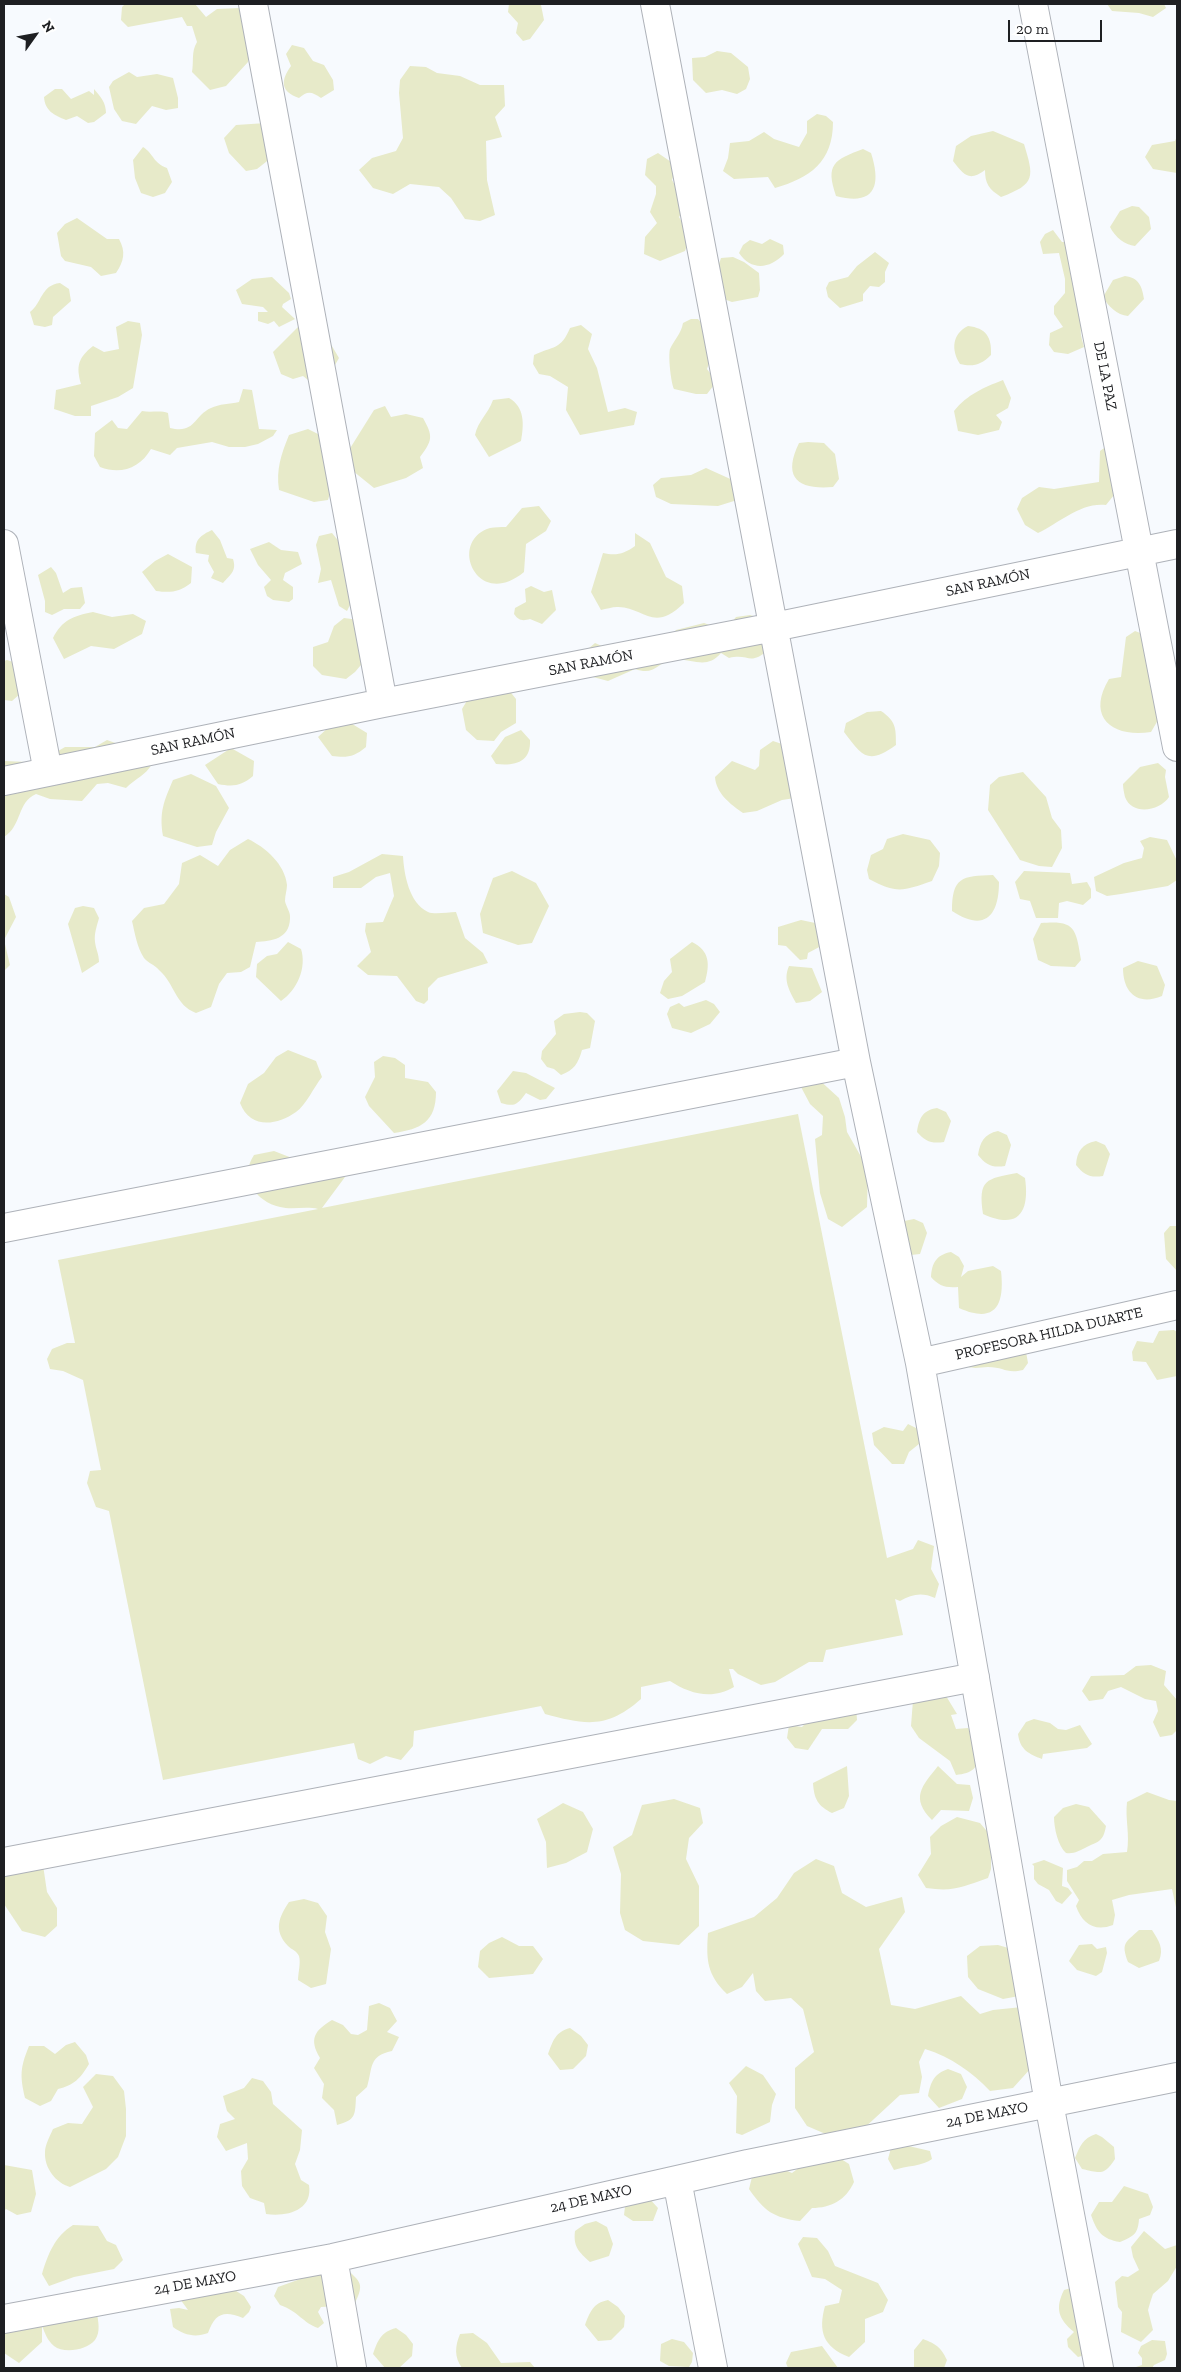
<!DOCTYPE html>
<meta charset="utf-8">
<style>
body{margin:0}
#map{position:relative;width:1181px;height:2372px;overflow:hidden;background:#f7fafe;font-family:"Zilla Slab",serif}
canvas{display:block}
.frame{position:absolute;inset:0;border:5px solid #1e1f22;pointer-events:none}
.north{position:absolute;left:10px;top:10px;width:50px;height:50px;-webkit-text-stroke:4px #fff;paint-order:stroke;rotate:58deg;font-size:14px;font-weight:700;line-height:20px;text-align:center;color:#1e1f22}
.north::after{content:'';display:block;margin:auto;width:18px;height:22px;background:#1e1f22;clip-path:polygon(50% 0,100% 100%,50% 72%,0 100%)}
.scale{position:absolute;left:1008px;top:20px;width:94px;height:22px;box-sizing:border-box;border:2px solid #1e1f22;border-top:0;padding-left:6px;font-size:15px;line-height:18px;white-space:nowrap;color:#1e1f22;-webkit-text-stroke:4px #fff;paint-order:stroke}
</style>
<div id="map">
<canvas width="1181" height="2372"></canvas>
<div class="frame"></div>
<div class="north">N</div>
<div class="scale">20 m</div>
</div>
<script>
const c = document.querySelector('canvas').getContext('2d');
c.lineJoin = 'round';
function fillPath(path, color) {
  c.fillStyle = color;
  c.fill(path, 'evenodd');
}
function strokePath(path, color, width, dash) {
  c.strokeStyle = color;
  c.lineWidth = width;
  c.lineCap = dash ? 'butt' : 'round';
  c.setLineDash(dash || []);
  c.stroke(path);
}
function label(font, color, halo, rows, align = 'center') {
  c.font = font + ' "Zilla Slab",serif';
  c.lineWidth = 4;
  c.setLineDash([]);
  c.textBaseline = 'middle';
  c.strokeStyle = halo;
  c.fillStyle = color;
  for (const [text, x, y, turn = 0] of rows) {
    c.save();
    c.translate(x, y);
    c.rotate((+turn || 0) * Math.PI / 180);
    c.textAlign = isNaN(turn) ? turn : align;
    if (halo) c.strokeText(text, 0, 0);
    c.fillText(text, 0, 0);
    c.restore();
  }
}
fillPath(new Path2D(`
 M125,4H195L206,17L217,9L240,8L249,48L248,62L226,86L210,90L192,72C194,61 191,52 197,42L192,26H187L182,17L128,27L121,20L122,7Z
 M509,4L541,5L544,20L530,39L523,41L516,33L518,23L508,12Z
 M1107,4H1164L1166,8L1153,17L1139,13L1112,11Z
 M292,45L304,48L313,61L324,65L333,80L334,90L321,98C312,92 308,90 299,98C281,92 280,81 291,66L286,54Z
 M717,51L731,53L748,67L750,79L746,89L737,94L722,90L706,93L693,80L692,58L705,57Z
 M410,66L426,67L437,73L460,76L480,85H504L505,106L495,117L502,137L486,141L487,180L495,215L480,221L465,219L451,198L439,187L410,184L393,194L373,188L359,170L372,158L396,151L403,138L399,93L400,80Z
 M129,72L137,77L157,74L173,78L178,98V108L166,110L152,106L136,124L122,121L114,109L109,87L113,81Z
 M55,89H62L71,99L89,91L94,95V89C101,97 106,103 106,113L94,122L88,123L77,116L66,120C54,115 45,111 44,97Z
 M817,114L826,116L833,122C833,162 810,178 775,188L768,177L734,179L723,171L728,158L730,143L749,141L764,132L774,139L799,147L807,133V121Z
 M266,123L271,158L257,169L246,171L229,153L224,138L236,125Z
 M993,131L1024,144C1034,177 1036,184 1001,197C989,189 985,184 985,170C969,182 964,175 953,161L956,146L971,136Z
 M1177,136V173L1153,169L1145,157L1152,145L1175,141Z
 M143,147C154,154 153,163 167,168L172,182L165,193L153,197L141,193L135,178L133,160Z
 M863,149L871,153C882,187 874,206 836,196C825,164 834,160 863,149Z
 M658,153L677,166L672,180L687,205L679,217L690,237L685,251L660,261L644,254L645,237L657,223L650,212L656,194V186L645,175L647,159Z
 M1132,206L1139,207L1149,217L1151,229L1135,246C1125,245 1115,237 1110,227L1120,211Z
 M77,218L107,239H119C126,252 124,261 116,273L101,276L91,267L65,261L61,256L57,233L65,224Z
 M1053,230L1062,242H1070L1085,319C1078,329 1081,335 1084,347L1068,354L1054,352L1049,345L1050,333L1063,327L1054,314V306L1065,293V279L1059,253L1043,254L1040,242L1045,234Z
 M770,239L783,245L784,254C770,269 751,271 739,253L743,245L750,240L762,244Z
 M875,252L889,263L885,272V282L879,287L870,286L863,294V301L840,308L828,297L826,288L829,282L848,277L857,266Z
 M733,257L744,262L759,273L760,290L758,297L732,302L721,298L717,270L721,258Z
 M1125,276C1139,278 1142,286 1144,299L1128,316C1117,315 1108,306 1103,297L1113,280Z
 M272,277L289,293L291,299L283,304L282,307L295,319L279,327L274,321L268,324L258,321V312H268L263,307L242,304L236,290L252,279Z
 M60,283L69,289L71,301L53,317L52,325L45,327L34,325L30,312C42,303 41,285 60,283Z
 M691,319H698L706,328L714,349L707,369L713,377L714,385L707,394H696L674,389C671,383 668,356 670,349C674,340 681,334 683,323Z
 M128,321L140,323L142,335L133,388L118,397L91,406V416H75L54,409L56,390L81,384C76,366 78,358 93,346L104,352L119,349L116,327Z
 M301,324L326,336L339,358L326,381L313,384L303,376L293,379L281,374L273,352Z
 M581,325L592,334L588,349L597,368L608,412L625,408L637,412L634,425L580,435L566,410L568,387L550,376L539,374L533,364L534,355C553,346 561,350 570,328Z
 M968,326C986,328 992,337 991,355C981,365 973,367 960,364C951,350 952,334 968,326Z
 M1003,380L1011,398L1008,408L996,415L1002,422L999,430L978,435L958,431L954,411C968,394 983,388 1003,380Z
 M243,389L252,390L259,429L277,430L273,436L258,444L245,447H229L212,442L177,448L170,455L151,449C140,468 121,475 100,467L94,456L95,433L112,420L118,428L127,429L142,411C151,413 160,410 168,413L170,428C196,434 193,416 211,408C219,404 230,404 239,402Z
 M509,398C525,407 524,425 521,441L489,457L475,435C478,421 488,414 493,400Z
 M385,406L391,417L406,414L423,418C433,436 433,440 420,457L423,468L406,478L374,488L353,471L349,450L374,410Z
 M308,429L332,441V486L328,500L314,502L279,490C276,469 281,455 289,435Z
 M808,442L824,443L835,454L839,479L833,487C798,490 782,478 799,443Z
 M1107,446L1114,495L1106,505C1081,502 1059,523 1038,533L1025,525L1017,509L1022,498L1039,487L1054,489L1099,482L1100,451Z
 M706,468L737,482L741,493L734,501L718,506L671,504L656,497L653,485L661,478L691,475Z
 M539,506L551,521L546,531L526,544L524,572C477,611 447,541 490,528C495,527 501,527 506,527L522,508Z
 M212,530L220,540L227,558L233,559C237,571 230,575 223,583L211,578L214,572L208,561L209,555L196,553C194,540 201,535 212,530Z
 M332,533L341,544L353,599L347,611L339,606L331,580L318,583L321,569L316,545L319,536Z
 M635,533L650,543L666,577L682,586L684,603C653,634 643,606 617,607C612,607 606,609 601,610L591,592L603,553C616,556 624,554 635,546Z
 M269,542L281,550L298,552L302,564L285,573L283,580L293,587V599L289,602L273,600L267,596L264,587L271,580L258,565L250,549Z
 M168,554L192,567L191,583C179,592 171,593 156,591L142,572L155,561Z
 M51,567L56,573L63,593L71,588L82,587L85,603L80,609H64L52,615L45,612V601L38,575Z
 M531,586L544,592L552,590L556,610L542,624L530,619C523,621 519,621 514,614L515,608L526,602L525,589Z
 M93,612L112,617L133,614L146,621L142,634L114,649L91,646L64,659L53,638C62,620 73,616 93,612Z
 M750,615L763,619L769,649C749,667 750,653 729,658L721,653C706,671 691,657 672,660C656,663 655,676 635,669L608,681L593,677L582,654L595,643L613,651L670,637L676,630L704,623L718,628L728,627L736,617Z
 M344,618L359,620L366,659L355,672L346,679L322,675L313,666V647L328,642L334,626Z
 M1135,631L1148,636L1161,715L1151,732C1112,738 1086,717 1109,679L1121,677L1126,637Z
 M7,660L16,663L21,693L12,701L4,700V661Z
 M504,684L516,699V723L501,732L494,741L477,740L466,730L462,709L468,699Z
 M881,711C896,721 896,728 896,745C868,765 863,757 844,732L846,723L867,712Z
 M344,719L367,733L366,747C354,757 347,758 332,756L318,737L330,726Z
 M521,730L530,740C531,762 516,766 496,764L491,756L505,737Z
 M107,740L118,744L152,764C146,775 135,779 126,788L108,783L97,784L82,801L50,799L36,794C17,802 22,826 4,837V761L28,762L53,754L65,747H95Z
 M773,741L782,744L795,798L782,800L757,811L743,813C730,804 716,793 715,777L732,761L755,770L759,766L760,750Z
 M231,748L254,761L253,776C241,786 233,787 218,784L205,765Z
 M1158,763L1166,770L1165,777L1169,797C1160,811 1132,816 1125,797C1124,793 1123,788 1123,784L1140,767Z
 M1023,772L1046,797L1052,818L1061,830L1062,848L1052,867L1039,866L1020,860L988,810L990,785L999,777Z
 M191,774L216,786L229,808L216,832L212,845L197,847L163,836C159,812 164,801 173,780Z
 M903,834L930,840L940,853L939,866L932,881C903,891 897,894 869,879L867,870L871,855L883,849L887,839Z
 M1150,837L1167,840L1177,861V880L1168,886L1121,894L1107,896L1096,891L1094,877L1124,863L1142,858L1144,848L1140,841Z
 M248,839C265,847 285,864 287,885C287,890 285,895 285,901C286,907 291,912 290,919C289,939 272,941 256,942L250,967L241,972L227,973L219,984L211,1007L196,1013C175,1005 175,984 159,970C155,965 148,963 144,958C137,947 135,934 132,921L144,908L164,904L179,884L182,863L200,855L218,866L230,850Z
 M382,854L403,856C404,874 409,903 428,912C435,915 448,912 456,912L465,938L483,953L488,963L438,978L428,988V1000L424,1004L416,1001L397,976L368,975L357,966L371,952L365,931L366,923L383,922L394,896L390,873L376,877L361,888H333V877L349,872Z
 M512,871L536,883L549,906L532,943L518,945L483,933L480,914L493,878Z
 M1024,871L1070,873L1072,884L1087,882L1091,889V898L1083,905L1067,901L1059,903L1058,918H1036L1030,901L1020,899L1015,882Z
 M993,875L999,882C999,917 984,932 952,911C952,877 962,876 993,875Z
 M4,894L9,897L16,917L4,940L10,965L4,971Z
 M83,906L94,908L99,918C97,926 94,933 95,942C96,950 99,954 99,962L82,973L68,924L75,908Z
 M801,920L820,924L823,945L808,953L807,959L800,960L786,946L778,945V927Z
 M1041,923C1075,920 1076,928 1081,960L1075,967L1051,966L1038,960L1033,939Z
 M288,942L301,949C307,968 297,990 281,1001L256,977L257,964L267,956L277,954Z
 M692,942C710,951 710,964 705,982L682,996L668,999L660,993L664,981L672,972L670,959Z
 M1138,961L1157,966L1165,985L1162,996C1138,1006 1123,993 1123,968Z
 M789,966L812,968L822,992L810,1001L796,1003C789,990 783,980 789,966Z
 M706,1000L714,1004L720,1012L710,1024L691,1033L672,1028L667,1014L670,1007L679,1003L684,1007Z
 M580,1012L587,1013L595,1021L590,1048L582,1050C578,1064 574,1070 561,1075L554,1069L547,1067L541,1059L542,1051L556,1034L554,1021L564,1014Z
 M288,1050L316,1061L322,1077C314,1087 306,1105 296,1112C276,1126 250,1129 240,1103L248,1084L264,1073L276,1057Z
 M383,1056L395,1058L405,1065V1078L428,1082L436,1092C436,1122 421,1129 394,1133L369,1106L365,1097L375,1077L374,1062Z
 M513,1071L526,1073L555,1088L546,1099L540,1100L526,1093C517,1105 515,1107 501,1103L497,1091Z
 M816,1077L839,1098L845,1117L847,1132L868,1169L867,1207L842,1227L828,1219L820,1193L815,1139L822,1135L823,1116L810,1104L801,1087Z
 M937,1108L946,1112L951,1121L944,1142C931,1144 925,1141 917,1132C919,1118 923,1110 937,1108Z
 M798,1114L887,1558L913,1549L918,1540L934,1546L931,1569L939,1584L935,1598C922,1592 912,1594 900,1601L895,1599L903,1635L826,1650L823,1662H809L775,1682L761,1685L738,1674L733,1669H729L734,1687C712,1700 690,1694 670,1681L641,1687V1699C607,1729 586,1725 545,1714L541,1706L414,1731L413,1746L401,1760L386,1756L370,1764L358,1759L354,1743L163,1780L109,1511L96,1507L87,1483L90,1471L101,1470L83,1380L63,1371L50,1369L47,1359L52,1349L67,1343H75L58,1260L318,1209C306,1206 292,1210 280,1207C256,1202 239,1177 254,1155L274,1151L292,1158L325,1165L345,1177L322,1208Z
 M998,1131L1007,1135L1011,1145L1005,1166C992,1168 986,1165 978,1155C980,1142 984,1134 998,1131Z
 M1096,1141L1105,1145L1110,1154L1103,1176C1090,1178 1084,1175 1076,1165C1077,1151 1082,1144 1096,1141Z
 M1017,1173L1025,1178C1030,1213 1018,1230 983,1214C978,1179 986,1179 1017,1173Z
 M914,1219L923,1223L927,1233L920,1254L911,1255L900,1252L895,1231L904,1221Z
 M1170,1226H1177V1271L1166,1259L1164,1233Z
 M951,1252L959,1257L964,1266L961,1277L968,1271L993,1266L1001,1271C1005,1306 995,1324 959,1308L958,1287C945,1288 939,1286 931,1277C932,1263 936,1255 951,1252Z
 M1174,1330L1177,1332V1376L1157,1380L1146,1362L1133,1361L1132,1352L1137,1341L1153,1343L1159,1331Z
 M1026,1352L1028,1363L1023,1370C1006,1374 1004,1367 988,1367C981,1367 976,1369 968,1367V1360Z
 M908,1424L920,1430L919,1444L909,1452L904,1464H892L874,1445L872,1433L884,1427L903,1431Z
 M1151,1665L1166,1671L1164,1685L1177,1700V1730L1172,1735L1160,1737L1153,1722L1158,1711L1156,1701L1145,1699L1121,1687L1108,1691L1103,1699L1089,1701L1082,1691L1091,1676L1124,1675L1136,1666Z
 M943,1691L957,1714L951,1715L956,1729L968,1728L981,1752C977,1769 973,1773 956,1775L950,1761L919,1738L911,1726L913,1700Z
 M856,1707L857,1720L848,1729H822L808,1750L795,1748L787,1738L789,1725L802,1727L818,1710Z
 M1034,1719L1050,1723L1058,1729L1066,1730L1080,1725L1092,1744L1087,1748L1043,1754L1042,1759C1029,1754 1020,1750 1018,1734L1026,1722Z
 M847,1766L849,1796L844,1808L832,1813C818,1806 814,1799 813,1783Z
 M938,1766L957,1784L970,1785L973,1798L969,1811L941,1810L932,1820C910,1798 922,1786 938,1766Z
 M1147,1792L1169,1800L1177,1801V1912L1172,1889L1129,1895L1112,1900L1115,1915L1113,1925C1095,1932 1082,1924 1076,1906L1079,1900L1067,1881V1870L1077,1867L1084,1861H1092L1103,1854L1127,1852C1130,1834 1125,1819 1127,1802Z
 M674,1799L700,1808L703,1823L689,1838L686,1859L699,1886V1926L679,1945L643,1941L625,1930L620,1913L621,1874L613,1847L632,1835L642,1805Z
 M563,1803L583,1812L593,1829L587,1852L566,1863L547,1868L546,1842L537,1819Z
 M1076,1804L1089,1807L1106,1826C1103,1843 1098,1841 1085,1848C1078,1851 1075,1854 1066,1853C1058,1846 1054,1828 1054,1817L1063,1808Z
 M957,1817L980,1823L991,1836V1869L988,1878C962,1887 954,1892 926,1888L918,1875L931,1854L930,1837L941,1826Z
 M4,1854L43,1865L47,1892L57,1908V1926L45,1937L22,1931L4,1904Z
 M816,1859L834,1866L842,1893L866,1907L902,1897L905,1912L879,1949L891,2005L915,2009L961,1996L980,2014L993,2010L1022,2007L1031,2068L1013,2088L990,2091C972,2072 951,2057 925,2049L919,2062L922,2077L919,2093L900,2095L861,2131L828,2135L807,2126L795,2108V2068L814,2052L803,2009L791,1998L765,2001L756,1991L753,1973L742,1987L727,1994C707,1975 706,1960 708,1933L754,1917L777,1898L794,1873Z
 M1044,1860L1063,1868L1062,1886L1068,1888L1072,1893L1062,1904L1056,1901L1049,1890L1038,1884L1034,1879V1866L1032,1864Z
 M304,1899L318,1903L327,1916L325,1932L331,1949L326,1984L311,1988L298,1980C298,1973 301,1963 299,1956C296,1950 292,1950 288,1946C273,1930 279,1917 289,1902Z
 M1139,1930H1152C1159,1941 1164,1948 1159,1961L1139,1968L1128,1962C1121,1943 1125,1943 1139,1930Z
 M502,1937L519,1946H533L543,1959L533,1974L489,1978L478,1967L480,1951L489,1943Z
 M1092,1944L1097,1949L1106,1947L1107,1953L1102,1972L1096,1976L1077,1970L1069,1961L1079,1945Z
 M998,1945L1033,1955L1019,1996L1003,1999L978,1989L968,1977L967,1956L980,1946Z
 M379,2003L390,2008L397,2021L387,2032L399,2037L392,2051C368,2056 373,2068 367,2087L356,2097C355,2115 356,2120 337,2125L334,2110L322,2098L324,2084L314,2068L320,2058C309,2039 314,2031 332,2020L343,2025L351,2034L358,2035L367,2030L369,2006Z
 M570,2028L581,2036L588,2045L586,2056L573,2069L560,2070L548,2054C553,2041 555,2032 570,2028Z
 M75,2042L86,2055L89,2064C80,2079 74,2085 58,2089L51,2101L40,2106L25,2098C20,2076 20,2068 29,2046H44L55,2054L66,2045Z
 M746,2066L763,2075L776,2094L772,2105L770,2122L742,2135L736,2133L737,2096L729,2083Z
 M948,2069L961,2074L967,2087L962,2099L939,2108L928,2096C931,2081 934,2074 948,2069Z
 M96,2074L113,2076L124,2091L126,2109V2136L118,2157L106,2169L70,2187C56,2183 44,2168 45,2152C45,2145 50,2136 53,2129L68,2123L82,2124L93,2107L83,2087Z
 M252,2078L263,2081L271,2092L273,2104L302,2130L300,2150L295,2164L301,2180L309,2185C313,2211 286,2217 266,2214L264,2203L250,2198L242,2186L241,2171L248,2159L247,2143L226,2151L217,2137L220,2124L235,2119L227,2111L223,2096L244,2088Z
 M1096,2134L1102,2137L1114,2147L1115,2159C1104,2176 1101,2173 1082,2169L1075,2158C1080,2146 1083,2138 1096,2134Z
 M900,2144L930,2151L932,2159C924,2166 905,2166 894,2170L888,2159L891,2148Z
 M838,2157L849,2164L854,2182C846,2200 831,2208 812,2208L800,2221C774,2218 764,2211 749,2189L752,2177C766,2169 777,2165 792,2173L805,2163Z
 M4,2165L32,2170L36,2194L31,2212L17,2215L6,2209L4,2211Z
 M1124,2186L1148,2194L1153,2207L1150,2215L1139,2219C1138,2234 1134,2236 1120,2242C1102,2239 1097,2232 1091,2215L1099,2202H1112Z
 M648,2197L658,2208L653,2221H633L624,2215L626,2199Z
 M596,2221L607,2227L613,2244L609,2256L590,2262C579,2252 573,2247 575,2231L585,2224Z
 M73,2225L98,2226L107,2241L116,2245L123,2260L114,2269L74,2277L49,2286L42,2274C48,2254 55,2236 73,2225Z
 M1144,2231L1165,2249L1177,2245V2266L1168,2281L1153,2294L1150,2303L1148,2310L1153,2330L1141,2342L1121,2332L1122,2312L1118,2307L1115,2282L1122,2276L1128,2277L1139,2270L1133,2257L1131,2247Z
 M803,2237L817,2238L828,2251L835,2266L878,2283L888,2300L883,2312L865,2319V2342L849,2357C823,2347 818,2331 825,2306L839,2303L842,2290L825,2279L812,2277L798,2244Z
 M342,2264C358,2282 367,2280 354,2305L321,2307L318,2312L324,2323L318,2328C303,2323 298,2311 280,2305L274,2296L278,2287Z
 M1071,2288L1085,2355L1078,2357L1068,2347L1067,2339L1074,2332C1058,2319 1055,2308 1064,2290Z
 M233,2289L244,2296L251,2307L249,2312L243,2318C223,2310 215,2314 208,2333C195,2338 184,2335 173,2327L170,2309L179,2308L188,2310L180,2299Z
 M608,2300L618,2307L625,2316L624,2327L611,2340L598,2341L585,2325C590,2312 593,2303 608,2300Z
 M97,2313C98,2321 101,2332 95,2340C87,2350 64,2354 54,2346C47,2340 45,2333 42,2326V2342L19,2363L4,2353V2324Z
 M396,2328L406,2335L413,2344L412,2356L399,2368H385L373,2354C378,2340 381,2332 396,2328Z
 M473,2333L487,2343L501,2363L530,2362L535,2368H462C454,2357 455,2346 460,2334Z
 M672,2339L684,2342L693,2353L692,2362L689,2367L669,2366L660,2361L661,2344Z
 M923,2339C936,2344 941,2347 947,2360L944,2368H914V2350Z
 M1152,2340L1165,2341L1167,2354L1165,2360L1154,2365L1152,2368H1133L1142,2365V2358L1138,2353L1141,2346Z
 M822,2346L838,2368H788L786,2363L791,2352Z`), '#e7eac9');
const minor = new Path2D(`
 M253,4L383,703
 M655,4L856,1062L920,1363L1049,2103L1099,2368
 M1033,4L1177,747
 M4,544L48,772
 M4,781L383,703L774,627L1177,544
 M4,1228L856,1062
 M920,1363L1177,1305
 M4,1862L975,1677
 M677,2180L713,2368
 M333,2258L352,2368
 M4,2319L333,2258L748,2164L1177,2077`);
strokePath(minor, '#aeb2b9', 30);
strokePath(minor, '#fff', 28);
label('15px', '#1e1f22', '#fff', [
 ["DE LA PAZ",1105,376,79],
 ["SAN RAMÓN",988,583,-12],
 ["SAN RAMÓN",591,663,-11],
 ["SAN RAMÓN",193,742,-12],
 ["PROFESORA HILDA DUARTE",1049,1334,-13],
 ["24 DE MAYO",987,2115,-11],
 ["24 DE MAYO",591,2199,-13],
 ["24 DE MAYO",195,2283,-10]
]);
</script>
